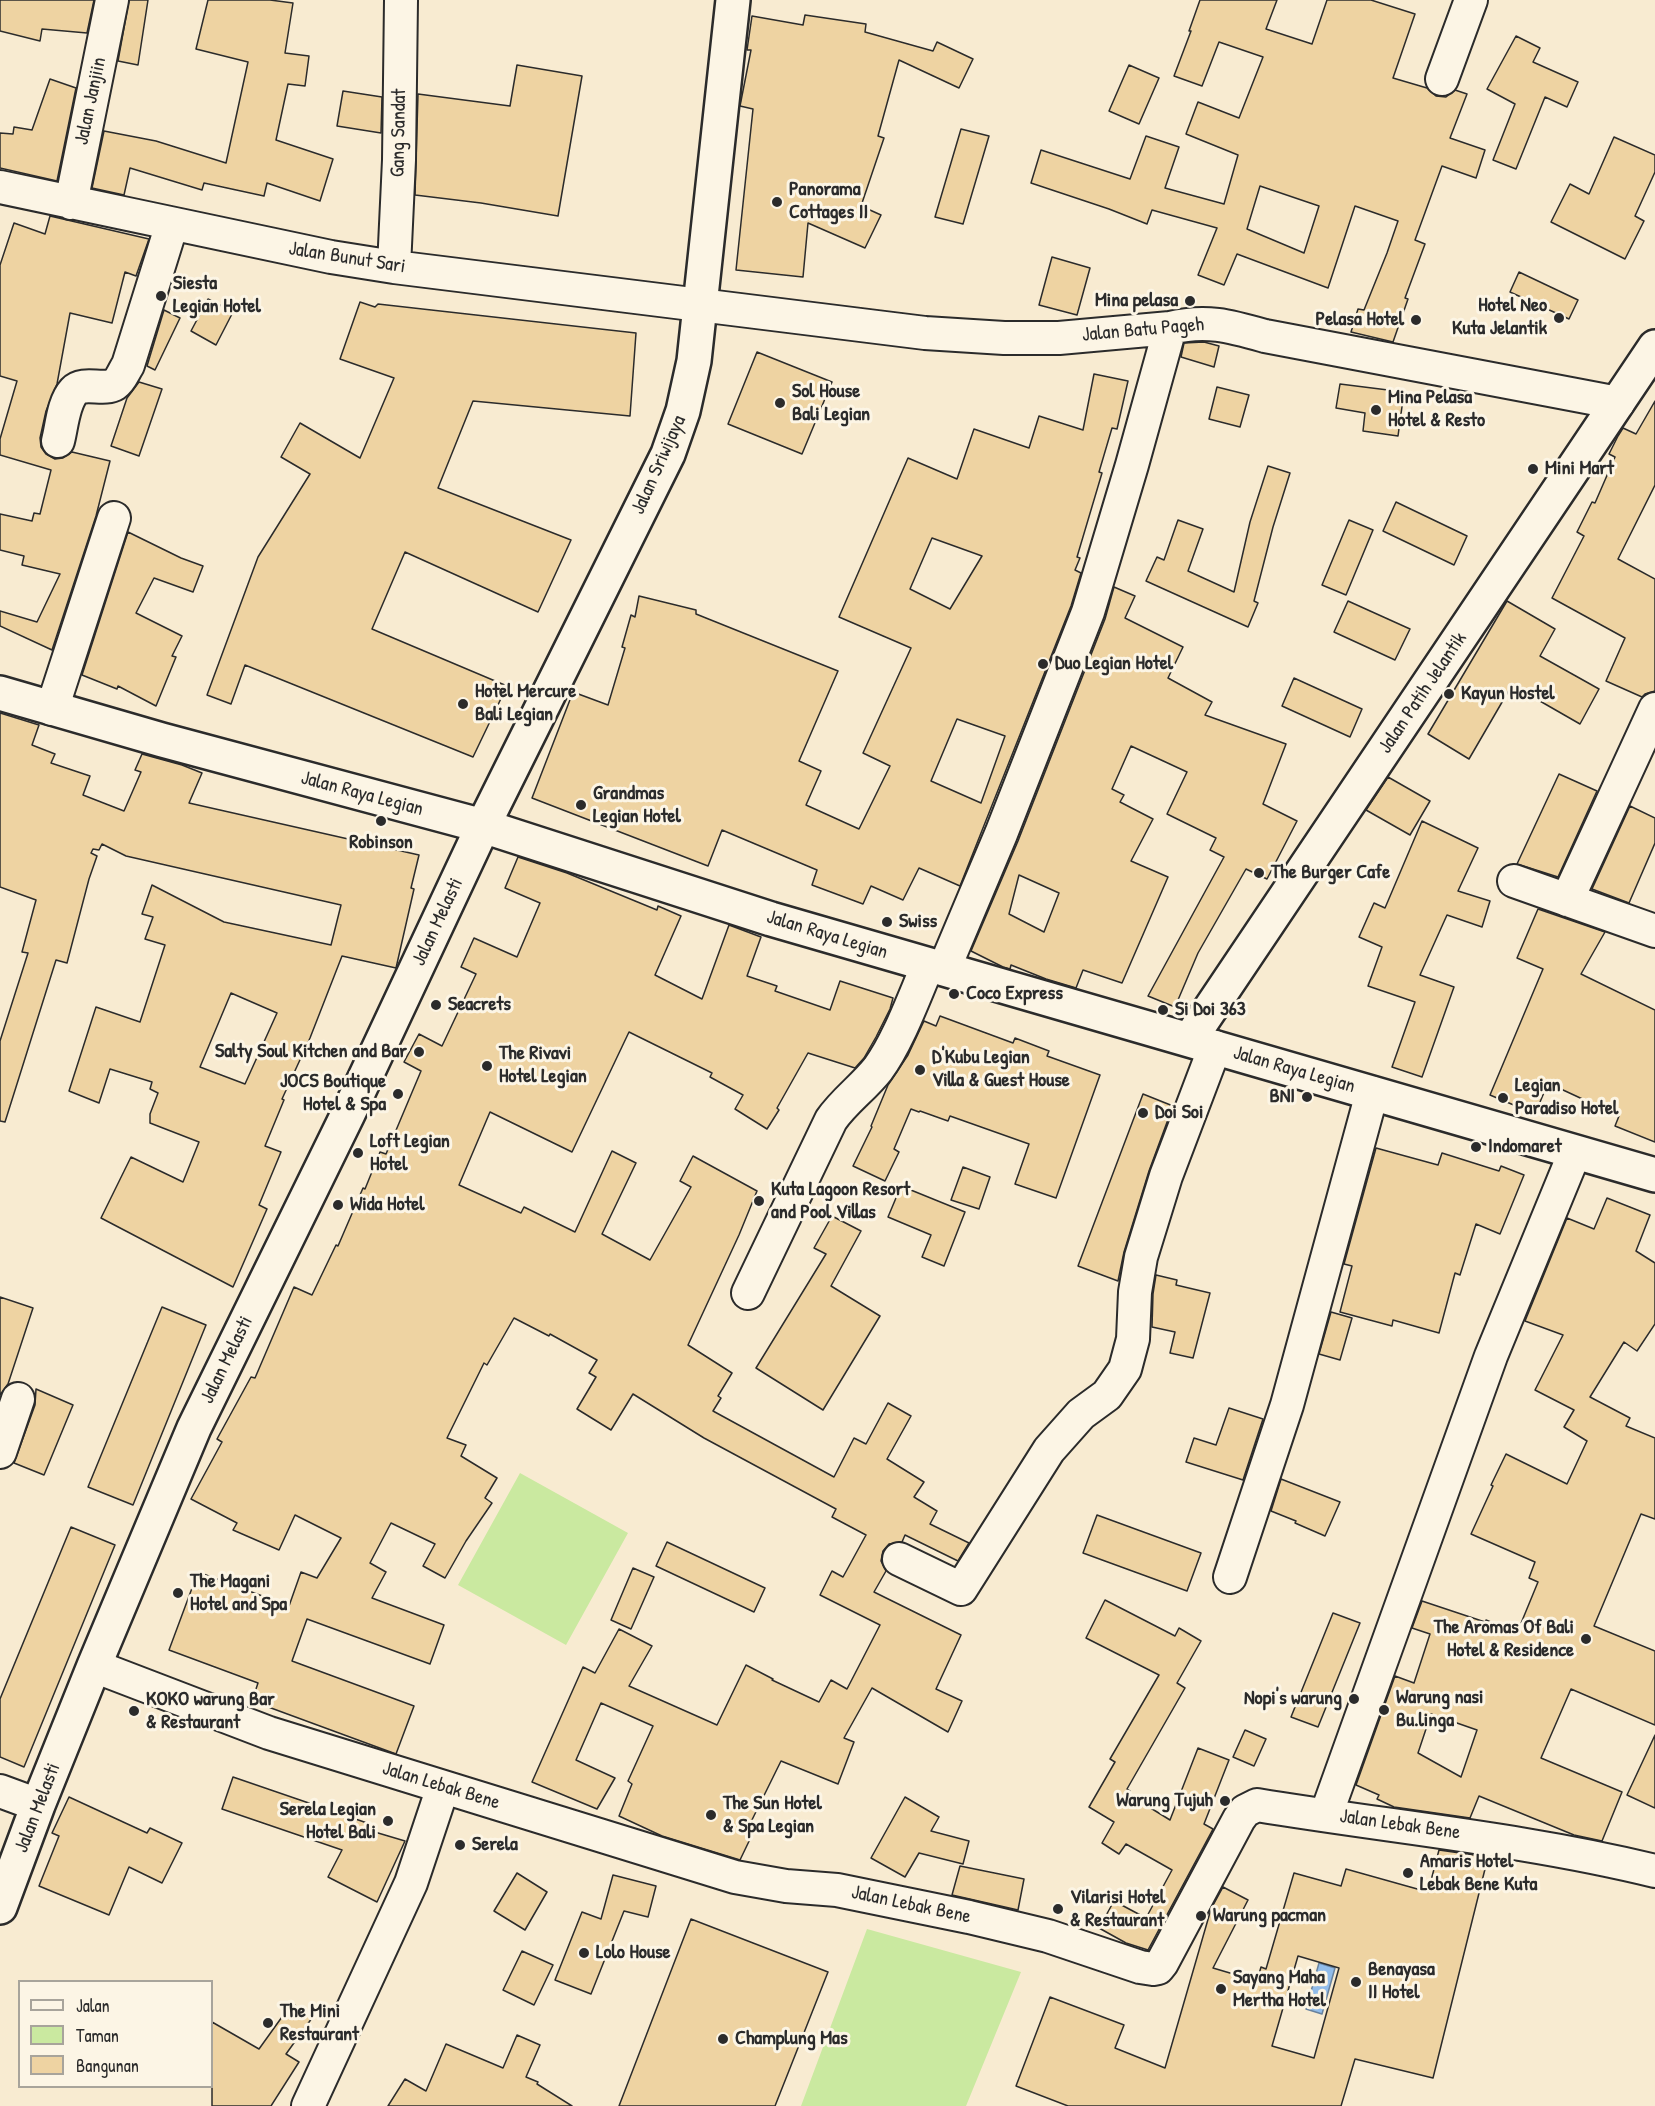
<!DOCTYPE html>
<style>
body{margin:0}
#map{position:relative;width:1655px;height:2106px;overflow:hidden;background:#f8ebd1;font-family:"Patrick Hand",sans-serif}
canvas{display:block}
.legend{position:absolute;left:18px;top:1980px;width:195px;height:108px;box-sizing:border-box;background:#fcf5e5;border:2px solid #a8a49b;margin:0;padding:8px 10px;list-style:none;font-size:18px;color:#2b2b2b}
.legend li{display:flex;align-items:center;gap:12px;height:30px}
.legend b{width:30px;border:2px solid #a8a49b}
</style>
<div id="map">
<canvas width="1655" height="2106"></canvas>
<ul class="legend">
<li><b style="height:8px;background:#fcf5e5"></b>Jalan</li>
<li><b style="height:16px;background:#cae9a0"></b>Taman</li>
<li><b style="height:16px;background:#eed3a2"></b>Bangunan</li>
</ul>
</div>
<script>
const c = document.querySelector('canvas').getContext('2d');
c.lineJoin = 'round';
function fillPath(path, color) {
  c.fillStyle = color;
  c.fill(path, 'evenodd');
}
function strokePath(path, color, width, dash) {
  c.strokeStyle = color;
  c.lineWidth = width;
  c.lineCap = dash ? 'butt' : 'round';
  c.setLineDash(dash || []);
  c.stroke(path);
}
function label(font, color, halo, rows, align = 'center') {
  c.font = font + ' "Patrick Hand",sans-serif';
  c.lineWidth = 6;
  c.setLineDash([]);
  c.textBaseline = 'middle';
  c.strokeStyle = halo;
  c.fillStyle = color;
  for (const [text, x, y, turn = 0] of rows) {
    c.save();
    c.translate(x, y);
    c.rotate((+turn || 0) * Math.PI / 180);
    c.textAlign = isNaN(turn) ? turn : align;
    if (halo) c.strokeText(text, 0, 0);
    c.fillText(text, 0, 0);
    c.restore();
  }
}
fillPath(new Path2D(`
 M520,1473L628,1533L566,1645L458,1585Z
 M867,1929L1021,1972L966,2106H801Z`), '#cae9a0');
const water = new Path2D(`
 M1319,1963L1335,1968L1322,2014L1306,2009Z`);
fillPath(water, '#91bcea');
strokePath(water, '#68829e', 1.5);
const building = new Path2D(`
 M0,0H94L87,33L42,29L40,41L0,31Z
 M129,0H148L138,65L118,61Z
 M208,0H270L293,3L285,53L309,56L305,86L288,84L276,140L333,159L320,201L267,183L264,196L204,183L202,190L130,168L124,195L92,188L104,131L156,141L226,163L248,62L196,49Z
 M1200,0H1277L1266,29L1312,44L1327,0H1371L1415,14L1393,78L1427,88L1436,96L1446,97L1455,90L1467,94L1450,138L1485,150L1476,178L1442,166L1415,240L1425,244L1405,298L1408,299L1393,342L1351,332L1358,309L1364,310L1387,253L1398,221L1355,206L1328,288L1237,254L1224,285L1198,275L1217,228L1152,210L1147,224L1109,209L1031,183L1041,150L1130,179L1146,136L1179,147L1165,188L1224,204L1238,155L1186,134L1198,102L1239,118L1263,57L1219,42L1202,86L1174,76L1191,31H1189ZM1260,186L1319,206L1304,253L1247,229Z
 M805,15L866,24L865,32L933,51L937,42L973,59L959,88L899,60L878,136L884,138L861,206L881,215L865,248L808,223L803,277L736,270L753,109L740,106L751,50H747L752,16L803,25Z
 M1516,36L1540,48L1533,62L1578,82L1567,107L1545,97L1516,169L1493,160L1515,104L1487,89Z
 M517,65L582,76L558,216L481,203L415,195L418,94L510,106Z
 M1129,65L1159,78L1139,124L1109,111Z
 M50,79L76,88L57,181L0,168V133L13,134L14,127L32,130Z
 M343,91L382,97L381,133L337,126Z
 M961,129L989,136L963,224L935,217Z
 M1614,137L1655,155V172L1635,216L1644,221L1625,259L1551,222L1570,184L1589,194Z
 M50,216L149,239L136,276L125,272L112,323L70,313L57,384L46,411L40,438L41,447L46,454L55,459L63,458L72,452L110,461L96,516L52,650L0,626V611L37,622L60,574L22,565L24,556L0,550V514L32,521L34,513L40,514L51,470L0,455V439L17,381L0,376V265L14,223L45,234Z
 M1052,257L1090,268L1077,315L1039,305Z
 M1519,272L1578,300L1569,319L1510,292Z
 M208,299L233,312L216,345L191,331Z
 M360,302L375,307L378,304L636,333L630,416L473,401L438,488L571,540L538,612L405,552L372,629L507,686L473,757L245,665L231,704L207,695L258,557L310,474L281,457L300,423L360,458L394,378L340,359Z
 M164,310L180,318L155,370L147,366Z
 M1204,342L1219,346L1214,367L1181,357L1184,343Z
 M757,352L832,382L802,454L728,424Z
 M1094,374L1128,381L1117,429L1112,428L1099,472L1102,473L1077,557L1080,558L1075,570L1081,573L1071,606L960,886L919,868L903,900L871,886L863,904L812,885L817,870L722,830L708,866L532,798L573,692L608,705L625,648L622,647L631,615L635,617L639,596L696,610V614L838,671L799,761L821,771L806,805L859,829L890,766L863,753L911,648L839,617L908,458L957,479L974,429L1029,448L1039,416L1083,430ZM932,538L982,556L950,609L910,589ZM957,719L1005,736L981,803L931,781Z
 M139,382L162,389L139,456L111,446L127,398Z
 M1340,384L1404,392L1398,436L1363,431L1365,413L1336,408Z
 M1217,387L1249,395L1240,427L1209,419Z
 M1655,401V485L1618,559L1655,579V691L1645,694L1642,697L1606,681L1625,638L1552,598L1584,536L1577,532L1592,502L1595,503L1615,457L1609,454L1618,436L1623,428L1636,434Z
 M1268,466L1290,473L1273,527L1254,601L1258,603L1248,627L1146,581L1157,557L1164,560L1178,520L1203,529L1188,571L1234,592L1250,522Z
 M1396,502L1467,536L1454,565L1383,531Z
 M1349,520L1373,530L1346,595L1322,585Z
 M128,532L181,558L203,566L193,592L154,578L136,613L182,636L172,656L176,657L156,706L118,686L117,689L82,675Z
 M1114,587L1135,596L1125,618L1183,647L1168,678L1212,702L1205,715L1286,744L1263,804L1297,821L1267,879L1246,869L1198,953L1175,1007L1148,996L1224,857L1210,850L1216,838L1167,814L1187,772L1131,746L1112,789L1124,795L1120,802L1153,819L1131,861L1168,877L1122,983L1083,970L1076,988L1046,979L1011,965L1010,969L1003,967L971,951L1018,841L1105,619ZM1019,875L1059,893L1044,932L1009,914Z
 M1348,601L1410,629L1395,660L1334,632Z
 M1507,601L1555,629L1540,656L1599,689L1580,724L1512,685L1469,759L1428,734Z
 M1294,678L1362,709L1350,737L1282,706Z
 M0,713L39,725L32,745L55,754L51,763L90,776L83,795L124,811L141,772L135,770L142,754L182,765L202,773L189,803L419,855L411,888L414,889L396,968L342,956L310,1038L282,1099L284,1100L265,1146L281,1152L259,1205L267,1209L233,1287L101,1218L131,1157L183,1182L199,1142L150,1123V1114L158,1093L150,1089L152,1082L110,1069L99,1103L69,1091L96,1007L140,1022L165,945L145,939L153,917L142,914L152,885L224,922L331,945L341,905L126,856L102,844L99,850L93,849L91,853L97,856L89,879L67,963L56,960L5,1122L0,1121V1041L28,953L22,952L36,900L0,887ZM231,993L277,1013L245,1084L200,1067Z
 M1559,774L1597,791L1558,877L1517,864Z
 M1388,777L1430,801L1410,835L1366,810Z
 M1630,806L1655,818V843L1629,903L1592,889Z
 M1422,821L1478,848L1458,891L1490,901L1482,927L1447,915L1420,975L1454,987L1422,1077L1392,1067L1415,1002L1368,986L1382,947L1359,937L1374,903L1385,908Z
 M518,857L567,873L657,910L658,906L681,916L655,975L702,999L729,925L761,937L747,976L777,986L775,991L830,1010L840,981L893,998L890,1009L876,1037L864,1058L855,1068L808,1053L777,1108L779,1110L767,1129L735,1109L743,1095L710,1077L712,1073L629,1032L572,1152L490,1112L459,1185L521,1213L524,1207L575,1232L612,1151L636,1163L602,1234L650,1260L691,1187L680,1181L693,1156L757,1191L739,1235L688,1345L732,1373L718,1396L721,1398L713,1411L834,1477L854,1438L866,1444L888,1403L911,1416L887,1459L924,1482L914,1497L937,1511L930,1524L969,1543L958,1561L905,1535L902,1542L889,1544L883,1551L881,1561L886,1571L874,1592L961,1635L936,1689L962,1701L948,1732L872,1688L844,1738L854,1742L838,1784L781,1761L746,1832L752,1835L740,1860L662,1836L619,1816L632,1784L628,1781L653,1726L601,1703L576,1760L615,1778L597,1809L532,1782L583,1667L595,1673L619,1629L652,1646L629,1686L717,1725L746,1665L773,1679L772,1680L819,1702L831,1680L847,1689L880,1625L820,1595L832,1571L843,1577L866,1535L832,1517L836,1509L704,1438L633,1394L611,1430L577,1409L596,1377L589,1373L597,1360L550,1334L549,1336L514,1318L487,1365L484,1363L447,1438L466,1445L461,1456L497,1478L485,1498L492,1503L466,1541L445,1578L423,1566L435,1544L391,1523L370,1563L386,1572L372,1598L444,1625L430,1664L307,1619L292,1661L414,1706L396,1754L252,1701L258,1683L169,1650L198,1572L289,1606L301,1572L317,1578L341,1538L295,1515L279,1550L233,1530L237,1523L191,1499L222,1442L217,1439L251,1377L255,1378L294,1287L312,1295L336,1245L338,1246L363,1188L365,1189L380,1152L386,1154L421,1071L404,1062L419,1034L442,1046L476,974L461,967L474,938L517,957L540,903L505,888Z
 M1538,909L1605,932L1581,974L1655,1010V1142L1615,1126L1619,1116L1548,1083L1535,1114L1490,1095L1543,969L1517,958Z
 M940,1016L1013,1043L1015,1038L1049,1051L1047,1056L1100,1075L1056,1198L1015,1184L1029,1144L950,1116L948,1121L920,1111L919,1112L911,1109L894,1149L899,1152L885,1181L853,1166L872,1127L871,1126L888,1085L908,1055L924,1021L936,1026Z
 M1143,1094L1173,1106L1149,1171L1124,1252L1118,1281L1078,1266Z
 M1376,1148L1438,1165L1442,1153L1499,1171L1501,1166L1524,1175L1500,1234L1476,1224L1460,1275L1455,1273L1439,1333L1393,1320L1392,1326L1340,1312L1352,1266L1344,1264Z
 M963,1167L990,1177L979,1209L951,1200Z
 M901,1186L965,1212L944,1266L922,1257L931,1235L888,1217Z
 M1607,1198L1650,1215L1636,1251L1655,1263V1324L1637,1351L1624,1342L1590,1397L1630,1418L1626,1426L1655,1438V1519L1641,1514L1594,1626L1655,1651V1725L1571,1689L1541,1758L1622,1792L1602,1841L1574,1835L1479,1796L1470,1818L1394,1807L1377,1799L1379,1795L1356,1785L1395,1676L1414,1683L1430,1634L1412,1628L1422,1601L1485,1622L1486,1620L1517,1633L1538,1582L1529,1578L1535,1562L1471,1534L1493,1486L1491,1485L1506,1454L1567,1484L1587,1441L1564,1427L1574,1410L1535,1390L1563,1335L1525,1321L1567,1218L1594,1229ZM1431,1714L1477,1730L1461,1777L1418,1753Z
 M832,1216L861,1231L831,1286L880,1316L823,1410L756,1368L826,1254L814,1248Z
 M1156,1275L1177,1280L1176,1285L1210,1293L1193,1358L1170,1353L1175,1332L1152,1327L1153,1294Z
 M0,1297L33,1308L8,1384L0,1395Z
 M162,1307L206,1325L133,1505L88,1487Z
 M1331,1312L1352,1318L1340,1360L1319,1354Z
 M36,1389L73,1405L44,1475L14,1463L35,1405Z
 M1229,1408L1263,1419L1243,1480L1186,1462L1194,1438L1216,1445Z
 M1281,1479L1340,1502L1325,1536L1295,1523L1296,1521L1271,1511Z
 M1097,1515L1201,1553L1187,1591L1083,1553Z
 M71,1527L115,1545L24,1767L0,1757V1699Z
 M667,1542L765,1588L754,1612L656,1566Z
 M633,1568L654,1577L631,1629L611,1620Z
 M1105,1600L1175,1636L1179,1628L1201,1641L1177,1683L1185,1688L1127,1789L1130,1791L1128,1794L1170,1820L1198,1748L1229,1760L1204,1824L1213,1829L1148,1950L1126,1943L1099,1928L1114,1901L1146,1918L1172,1870L1126,1844L1119,1854L1102,1843L1114,1822L1089,1807L1115,1762L1110,1759L1159,1675L1086,1638Z
 M1333,1613L1360,1623L1318,1727L1291,1717Z
 M1245,1730L1266,1739L1254,1766L1233,1757Z
 M1655,1735V1808L1627,1795Z
 M233,1777L370,1824L368,1830L405,1841L377,1902L328,1877L342,1850L222,1809Z
 M69,1797L147,1833L150,1828L182,1843L162,1883L129,1867L109,1915L39,1886L59,1836L52,1833Z
 M905,1797L939,1817L931,1831L969,1841L963,1864L919,1853L905,1877L871,1858Z
 M1439,1850L1488,1857L1433,2078L1355,2059L1341,2106H1068L1016,2086L1050,1997L1124,2025L1115,2048L1165,2068L1211,1909L1223,1887L1248,1900L1213,1968L1257,1981L1261,1967L1266,1969L1294,1873L1341,1886L1346,1869L1428,1892ZM1298,1956L1339,1968L1314,2058L1272,2046Z
 M960,1866L1024,1879L1018,1910L952,1895Z
 M517,1873L547,1892L525,1930L494,1911Z
 M613,1875L656,1886L648,1917L624,1911L591,1994L555,1980L582,1912L601,1919Z
 M691,1919L828,1972L775,2106H619Z
 M522,1951L553,1965L534,2005L503,1990Z
 M292,2003L312,2018L286,2054L299,2062L271,2106H212V2022L259,2049Z
 M517,2035L540,2045L526,2077L538,2082L537,2084L572,2106H388L405,2079L426,2091L446,2044L503,2068Z`);
fillPath(building, '#eed3a2');
strokePath(building, '#2b2b2b', 1.5);
const minor = new Path2D(`
 M1442,79L1471,0
 M0,187L331,257L394,267L925,333L1004,338H1059L1170,328C1206,319 1230,326 1265,336L1618,403
 M71,203L112,0
 M394,267L399,160L401,0
 M58,441C62,426 63,403 74,391C83,381 104,391 115,384C121,380 124,371 128,365L172,224
 M52,709L114,518
 M1514,881L1655,931
 M1567,900L1655,709
 M944,969L1001,834L1088,612L1132,465L1170,328
 M748,1293L831,1120C844,1101 863,1088 878,1069C898,1042 914,997 928,965
 M0,1452L18,1399
 M899,1559L961,1589L1049,1450L1081,1414L1107,1395L1125,1369L1133,1339L1135,1292L1141,1257L1166,1176L1215,1047
 M1230,1577L1287,1405L1372,1093
 M94,1666L269,1733L735,1877L786,1886L837,1890L969,1917L1048,1936L1140,1967L1153,1969L1158,1968L1162,1963L1239,1819L1245,1811L1257,1805C1390,1827 1524,1839 1655,1871
 M0,1791L38,1805
 M1326,1815L1491,1356L1575,1152
 M308,2106L411,1883L443,1787`);
const tertiary = new Path2D(`
 M483,826L668,454L683,411L694,361L733,0
 M1190,1039L1655,347`);
const secondary = new Path2D(`
 M0,693L162,740L483,826L771,919L1655,1175
 M0,1907L38,1805L94,1666L194,1428L348,1114L483,826`);
strokePath(minor, '#2b2b2b', 36);
strokePath(tertiary, '#2b2b2b', 38);
strokePath(secondary, '#2b2b2b', 38);
strokePath(minor, '#fcf5e5', 32);
strokePath(tertiary, '#fcf5e5', 33);
strokePath(secondary, '#fcf5e5', 33);
for (const [x, y, r, color] of [
 [777,202,6,"#2b2b2b"],
 [161,296,6,"#2b2b2b"],
 [1190,301,6,"#2b2b2b"],
 [1559,318,6,"#2b2b2b"],
 [1416,320,6,"#2b2b2b"],
 [780,403,6,"#2b2b2b"],
 [1376,410,6,"#2b2b2b"],
 [1533,469,6,"#2b2b2b"],
 [1043,664,6,"#2b2b2b"],
 [1449,694,6,"#2b2b2b"],
 [463,704,6,"#2b2b2b"],
 [581,805,6,"#2b2b2b"],
 [381,821,6,"#2b2b2b"],
 [1259,873,6,"#2b2b2b"],
 [887,922,6,"#2b2b2b"],
 [954,994,6,"#2b2b2b"],
 [436,1005,6,"#2b2b2b"],
 [1163,1010,6,"#2b2b2b"],
 [419,1052,6,"#2b2b2b"],
 [487,1066,6,"#2b2b2b"],
 [920,1070,6,"#2b2b2b"],
 [398,1094,6,"#2b2b2b"],
 [1307,1097,6,"#2b2b2b"],
 [1503,1098,6,"#2b2b2b"],
 [1143,1113,6,"#2b2b2b"],
 [1476,1147,6,"#2b2b2b"],
 [358,1153,6,"#2b2b2b"],
 [759,1201,6,"#2b2b2b"],
 [338,1205,6,"#2b2b2b"],
 [178,1593,6,"#2b2b2b"],
 [1586,1639,6,"#2b2b2b"],
 [1354,1699,6,"#2b2b2b"],
 [1384,1710,6,"#2b2b2b"],
 [134,1711,6,"#2b2b2b"],
 [1225,1801,6,"#2b2b2b"],
 [711,1815,6,"#2b2b2b"],
 [388,1821,6,"#2b2b2b"],
 [460,1845,6,"#2b2b2b"],
 [1408,1873,6,"#2b2b2b"],
 [1058,1909,6,"#2b2b2b"],
 [1201,1916,6,"#2b2b2b"],
 [584,1953,6,"#2b2b2b"],
 [1356,1982,6,"#2b2b2b"],
 [1221,1989,6,"#2b2b2b"],
 [268,2023,6,"#2b2b2b"],
 [723,2039,6,"#2b2b2b"]
]) {
  const dot = new Path2D();
  dot.arc(x, y, r, 0, 2 * Math.PI);
  c.fillStyle = color;
  c.fill(dot);
  strokePath(dot, '#fcf5e5', 2);
}
label('20px', '#2b2b2b', '#fcf5e5', [
 ["Jalan Janjiin",91,101,-78],
 ["Gang Sandat",399,133,-89],
 ["Jalan Bunut Sari",347,258,9],
 ["Jalan Batu Pageh",1143,330,-5],
 ["Jalan Sriwijaya",659,465,-66],
 ["Jalan Patih Jelantik",1423,693,-56],
 ["Jalan Raya Legian",362,794,15],
 ["Jalan Melasti",438,922,-65],
 ["Jalan Raya Legian",827,935,17],
 ["Jalan Raya Legian",1294,1070,16],
 ["Jalan Melasti",227,1360,-64],
 ["Jalan Lebak Bene",441,1786,17],
 ["Jalan Melasti",38,1808,-69],
 ["Jalan Lebak Bene",1400,1825,8],
 ["Jalan Lebak Bene",911,1905,12]
]);
label('bold 20px', '#2b2b2b', '#fcf5e5', [
 ["Panorama",789,190],
 ["Cottages II",789,213],
 ["Siesta",173,284],
 ["Legian Hotel",173,307],
 ["Mina pelasa",1178,301,"right"],
 ["Hotel Neo",1547,306,"right"],
 ["Kuta Jelantik",1547,329,"right"],
 ["Pelasa Hotel",1404,320,"right"],
 ["Sol House",792,392],
 ["Bali Legian",792,415],
 ["Mina Pelasa",1388,398],
 ["Hotel & Resto",1388,421],
 ["Mini Mart",1545,469],
 ["Duo Legian Hotel",1055,664],
 ["Hotel Mercure",475,692],
 ["Bali Legian",475,715],
 ["Kayun Hostel",1461,694],
 ["Grandmas",593,794],
 ["Legian Hotel",593,817],
 ["Robinson",381,843,"center"],
 ["The Burger Cafe",1271,873],
 ["Swiss",899,922],
 ["Coco Express",966,994],
 ["Seacrets",448,1005],
 ["Si Doi 363",1175,1010],
 ["Salty Soul Kitchen and Bar",407,1052,"right"],
 ["The Rivavi",499,1054],
 ["Hotel Legian",499,1077],
 ["D'Kubu Legian",932,1058],
 ["Villa & Guest House",932,1081],
 ["JOCS Boutique",386,1082,"right"],
 ["Hotel & Spa",386,1105,"right"],
 ["Legian",1515,1086],
 ["Paradiso Hotel",1515,1109],
 ["BNI",1295,1097,"right"],
 ["Doi Soi",1155,1113],
 ["Loft Legian",370,1142],
 ["Hotel",370,1165],
 ["Indomaret",1488,1147],
 ["Kuta Lagoon Resort",771,1190],
 ["and Pool Villas",771,1213],
 ["Wida Hotel",350,1205],
 ["The Magani",190,1582],
 ["Hotel and Spa",190,1605],
 ["The Aromas Of Bali",1574,1628,"right"],
 ["Hotel & Residence",1574,1651,"right"],
 ["Warung nasi",1396,1698],
 ["Bu.linga",1396,1721],
 ["Nopi's warung",1342,1699,"right"],
 ["KOKO warung Bar",146,1700],
 ["& Restaurant",146,1723],
 ["Warung Tujuh",1213,1801,"right"],
 ["The Sun Hotel",723,1804],
 ["& Spa Legian",723,1827],
 ["Serela Legian",376,1810,"right"],
 ["Hotel Bali",376,1833,"right"],
 ["Serela",472,1845],
 ["Amaris Hotel",1420,1862],
 ["Lebak Bene Kuta",1420,1885],
 ["Vilarisi Hotel",1070,1898],
 ["& Restaurant",1070,1921],
 ["Warung pacman",1213,1916],
 ["Lolo House",596,1953],
 ["Benayasa",1368,1970],
 ["II Hotel",1368,1993],
 ["Sayang Maha",1233,1978],
 ["Mertha Hotel",1233,2001],
 ["The Mini",280,2012],
 ["Restaurant",280,2035],
 ["Champlung Mas",735,2039]
], 'left');
</script>
